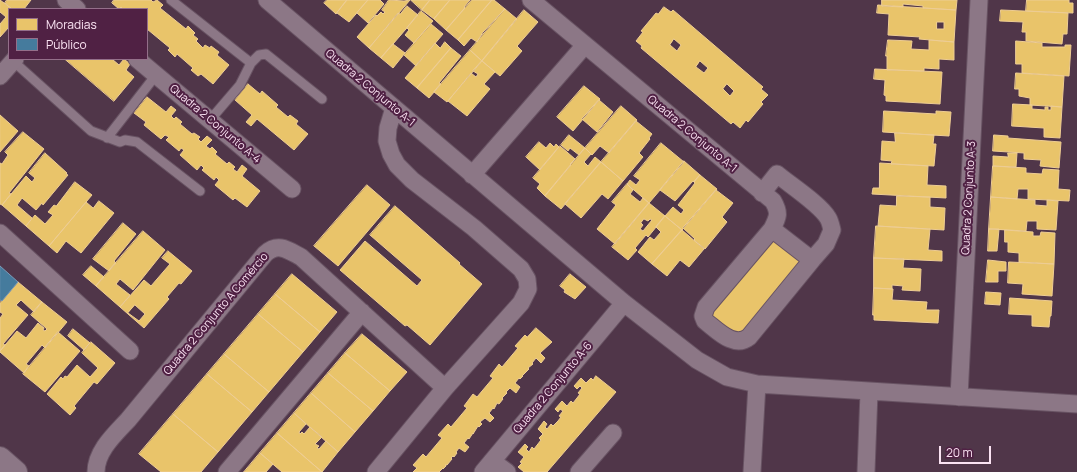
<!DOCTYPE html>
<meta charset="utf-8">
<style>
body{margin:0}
#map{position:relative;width:1077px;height:472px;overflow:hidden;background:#503649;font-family:Manrope,sans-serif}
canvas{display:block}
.legend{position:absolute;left:8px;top:8px;width:140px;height:52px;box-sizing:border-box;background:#502144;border:1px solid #946f8a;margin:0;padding:5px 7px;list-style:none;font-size:12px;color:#fbe3f3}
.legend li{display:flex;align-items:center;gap:8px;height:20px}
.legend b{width:20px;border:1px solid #946f8a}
.scale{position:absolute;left:939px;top:446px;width:52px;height:18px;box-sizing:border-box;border:2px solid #fbe3f3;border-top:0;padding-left:5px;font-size:12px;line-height:14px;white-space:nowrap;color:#fbe3f3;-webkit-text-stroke:3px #502144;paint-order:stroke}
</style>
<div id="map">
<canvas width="1077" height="472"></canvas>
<ul class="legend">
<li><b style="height:11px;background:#e9c46a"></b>Moradias</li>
<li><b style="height:11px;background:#457b9d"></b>Público</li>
</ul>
<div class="scale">20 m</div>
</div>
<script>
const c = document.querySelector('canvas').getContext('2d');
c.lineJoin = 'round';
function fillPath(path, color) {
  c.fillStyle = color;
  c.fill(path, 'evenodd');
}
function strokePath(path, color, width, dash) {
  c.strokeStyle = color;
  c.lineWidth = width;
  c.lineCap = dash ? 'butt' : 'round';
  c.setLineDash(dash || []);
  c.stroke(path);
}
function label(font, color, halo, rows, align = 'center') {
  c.font = font + ' Manrope,sans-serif';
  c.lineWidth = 4;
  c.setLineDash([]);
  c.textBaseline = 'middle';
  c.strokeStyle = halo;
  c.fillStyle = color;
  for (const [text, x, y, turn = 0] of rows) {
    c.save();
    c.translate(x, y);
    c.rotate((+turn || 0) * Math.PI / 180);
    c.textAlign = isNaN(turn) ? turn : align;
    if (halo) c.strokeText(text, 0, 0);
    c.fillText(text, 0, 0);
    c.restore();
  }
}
const homes = new Path2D(`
 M0,0L12,9H9V27L0,37V24L6,17L0,12Z
 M7,0H31L24,9H12L5,3Z
 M114,0H151L153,2L157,0L163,5L160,8L186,29L188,26L195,33L193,35L198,39L196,41L203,48L205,45L210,48L211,46L219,52L217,55L229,65L213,84L201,74L198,76L191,70L193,68L177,54L175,57L168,50L170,48L147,29V9H123L121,7L119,9L112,3Z
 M327,0H347L336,14L324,3Z
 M347,0H368L349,22L337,13Z
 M368,0H380L384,4L368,23L357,13Z
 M389,0L404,1L410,0L369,48L357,37L376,15L377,16L381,12L383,14L385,12L382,10Z
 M411,0H430L422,10Z
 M430,0H450L434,19L422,10Z
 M450,0H470L464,7L465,8L446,30L434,19Z
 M472,0H492L458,40L446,30Z
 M492,0H494L505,9L483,32L477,42L471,38L464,46L458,40Z
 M882,0H957L956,10L923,8V6L903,4V7L882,6Z
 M1027,0H1069V3H1073V13L1026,11Z
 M878,5L956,10L954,42L919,39L920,37L888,35L889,14L877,13ZM937,22H944V29H937Z
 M407,6L418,15L381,58L369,48L398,13L400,14Z
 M664,7L671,12L673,10L763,87L761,89L768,95L761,102L763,104L748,122L746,120L740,128L733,122L731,124L641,48L642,46L636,41L643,32L641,31L656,13L658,14ZM674,39L681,45L677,51L670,45ZM700,61L708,68L704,73L696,67ZM727,84L734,91L730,96L723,89Z
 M505,9L517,19L482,61L470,50Z
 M524,10L538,22L517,46L522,51L500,76L482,61Z
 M1001,10L1068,13L1067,34H1063L1062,44L1026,41V32H1022L1023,22L1000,21Z
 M421,11L433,21L414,43L405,35L409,30L407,28Z
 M431,24L443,34L416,66L404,55Z
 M888,40L912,41L911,49L929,50V40L954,42V60L939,59V69L924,68V71L887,70V56H886Z
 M1016,41L1042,43V47H1065V45H1071L1069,76L1022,73V64H1016Z
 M445,42L451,48L417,88L405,78L435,43L440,48Z
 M393,44L405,53L393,68L381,58Z
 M451,48L461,56L439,83L441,84L429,98L417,88Z
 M470,50L482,61L447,102L434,92Z
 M65,59H112L119,65L124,59L130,64L126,70L134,77L114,101Z
 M482,61L495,72L484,84L490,89L467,116L448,101L471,73L476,77L478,74L473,71Z
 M875,69L942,72L940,104L886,101V96L884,95L885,80L874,79Z
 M1016,73L1064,76L1062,107L1030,105V98L1019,96V89H1015Z
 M248,84L260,94L262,91L278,105L276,107L288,117L290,115L298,121L296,124L308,134L294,150L257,119L251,126L246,122L252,115L235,100Z
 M584,86L600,99L573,131L557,117Z
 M147,97L166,112L171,106L176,110L171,116L174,119L176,117L182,122L180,124L192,134L194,133L200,137L198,139L201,142L207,136L212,140L206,146L210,149L212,147L217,152L215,154L227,164L229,162L235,167L233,169L237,172L242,165L247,169L242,176L260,191L247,207L235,198L233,200L215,185L219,180L216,177L214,180L202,170L204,168L201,165L197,170L180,155L184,150L181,148L179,151L166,140L169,137L165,135L161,139L144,125L146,122L134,113Z
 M599,100L613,112L597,132L582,119Z
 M1013,104L1032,105V109L1045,110V107H1048V110H1051V106L1062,107L1060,138L1044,137V128L1012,126Z
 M621,106L637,120L609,153L600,146L592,155L585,148Z
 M884,111L936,114V111L951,112L949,136L883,132Z
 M0,115L18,131L0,152Z
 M636,121L652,134L649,138L650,139L639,153L643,157L623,181L601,162Z
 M23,132L44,149L9,193L11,194L2,205L0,204V163L2,164L8,155L5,152Z
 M895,133L934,135L933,144H936L934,166L891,164L892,161L881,160L882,141L895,142Z
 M569,135L585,148L579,155L570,148L568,151L561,145Z
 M994,135L1008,136V138L1061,142L1059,168L1040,166L1041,160L1024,159V153L993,151Z
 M539,142L546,148L550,143L554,147L556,144L559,147L540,170L526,157Z
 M661,143L684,162L649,203L627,184L630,180L636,185L640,180L634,176Z
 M560,146L575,159L570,164L571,165L545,196L537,188L540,184L533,178Z
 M585,148L591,154L584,162L588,166L595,157L601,162L561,209L545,196Z
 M45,153L67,173L66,174L68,175L43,205L42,203L36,210L22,198L17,205L32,218L26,226L2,205L26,176L32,182L35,178L29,173Z
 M1008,153H1017L1016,167L993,166V156L1008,157Z
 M684,161L700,175L694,182L693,181L675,201L660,190Z
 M601,162L623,181L608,199L602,194L581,218L565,204Z
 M880,163L928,166L927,185L946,186V198L872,194L873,188H879Z
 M993,166L1026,168V173L1042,174L1043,169L1059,170L1058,189L1070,190L1069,201L1028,199V189H1018L1017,199L991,197Z
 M700,175L717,189L682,230L665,216L673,207L681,214L684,210L678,205L695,183L694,182Z
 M75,182L92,195L49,246L26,226L35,215L45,224L53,215L48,212L54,205L56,206Z
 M627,184L633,190L630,194L640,202L643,198L649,203L615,244L597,229L616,205L612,202Z
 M367,185L390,205L338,266L314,246Z
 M716,190L733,203L722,217L727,222L705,249L694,240L695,239L683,228Z
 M897,196L930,197V207L945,208L944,230L878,226L880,205L896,206Z
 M991,197L1035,200V205L1047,206V200L1058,201L1056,230L1037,229V221H1027L1026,231L989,229Z
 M99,201L114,213L81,253L66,241L57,253L49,246L86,202L93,208Z
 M649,203L665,216L648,237L646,235L635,248L637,250L628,260L612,247ZM644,219L648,221L650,219L652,220L643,231L640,229L643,225L641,223Z
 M395,206L460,263L459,264L482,284L430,345L407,325L405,326L340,270L365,241L417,286L422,280L370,235Z
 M665,216L682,230L652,264L638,252L650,237L654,240L661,232L656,227Z
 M123,223L136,234L114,261L116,263L109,271L93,259Z
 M876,226L930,229L928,250L942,251V261L874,258Z
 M989,229H999L997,251H988Z
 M682,230L704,249L689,267L680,260L667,276L652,264Z
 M1005,230L1033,232V236H1040L1041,232L1055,233L1054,264L1019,262V253L1008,252V242H1005Z
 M143,231L165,250L133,290L120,279L116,284L130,295L120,307L96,286Z
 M767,234L805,266L737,346L699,314Z
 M168,251L192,271L181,284L179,283L167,297L169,299L144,328L120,307L144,280L151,286L170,264L162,258ZM135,305L145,314L139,321L128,313Z
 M874,258L904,259L903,268L921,269L920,291L902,290L903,286L892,285V289L874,288Z
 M988,260L1006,262V271H998V282H986Z
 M1009,262L1054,264L1052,296L1022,294L1023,284L1008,283Z
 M91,266L104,277L96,286L83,275Z
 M292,274L337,312L320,332L275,294Z
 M570,274L586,287L575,299L564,292L565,290L560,286Z
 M18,282L42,302L34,312L21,300L16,305L28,315L3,344L5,345L0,351V318L3,314L0,312V303Z
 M874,288L893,289L892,300L927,302L926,310H939L938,323L874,320V315H873Z
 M986,292L1001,293L1000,305L985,304Z
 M275,294L320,332L303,352L258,314Z
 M1010,298L1052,301L1051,316H1050L1049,327L1032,326V315L1009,314Z
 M42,302L67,322L45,348L42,345L26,364L29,366L24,373L0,352V351L17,331L26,338L38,323L44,328L43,330L45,331L47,329L31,315Z
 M258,314L303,352L269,392L224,354Z
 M536,328L552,342L540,353L545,358L541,363L536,358L532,363L533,364L528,368L529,369L522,376H523L520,379L519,378L515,383L520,387L516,393L510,388L506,392L507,393L502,398L503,399L499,404L497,403L494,409L493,408L489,413L494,418L490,422L485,418L480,422L482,424L479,427L478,426L473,434V433L469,439L468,438L464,443L469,447L465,452L459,448L456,452L457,453L454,457L453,456L451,458L452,459L447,465H445L446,466L443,469V468L439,472H413L417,468L413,465L423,454L426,457L442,438L438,435L448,424L451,427L467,408L464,406L473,394L477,397L493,378L490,376L499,364L502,367L518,348L515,346L525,335L527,337Z
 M73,329L90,343L84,350L68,336Z
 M58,332L80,351L45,392L23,374Z
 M362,334L407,372L390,391L345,353Z
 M91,342L115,363L97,384L94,382L74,406L76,408L70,415L47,394L61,377L63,379L65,376L67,377L77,365L90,377L98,368L82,353Z
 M345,353L390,391L373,411L328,373Z
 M224,354L269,392L252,412L207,374Z
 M328,373L373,411L355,432L311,393Z
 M207,374L252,412L218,452L173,414Z
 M596,376L616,392L547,472H524L518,467L522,463L520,462L524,457L518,452L525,444L528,447L526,449L529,452L532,447L534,449L541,440L539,438L543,434L538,429L544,421L547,424L545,427L547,429L551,424L553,426L558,421L561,417L559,416L563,411L560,409L558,412L555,409L562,401L567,406L571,401L573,403L577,398L580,394L578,393L582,388L580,386L577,389L574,386L581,378L586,383L591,378L593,380Z
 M311,393L355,432L338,452L294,413Z
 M294,413L306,424L299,432L300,434L302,432L304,434L310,427L322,437L315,444L319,446L317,448L319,449L326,441L338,452L322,472L277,433Z
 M173,414L218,452L201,472H161L139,454Z
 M277,433L322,472H282L260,453Z
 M260,453L273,464L266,472H244Z`);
fillPath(homes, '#e9c46a');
strokePath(homes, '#eecd93', 1);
const public = new Path2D(`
 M0,266L18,282L2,301L0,300Z`);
fillPath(public, '#457b9d');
strokePath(public, '#7c9ab7', 1);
const service = new Path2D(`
 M171,0L251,63L240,85L210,120
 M13,61L91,131L120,142L125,140L137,142L200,191
 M251,63L259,55L266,54L322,99
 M107,138L156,75`);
const minor = new Path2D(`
 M66,0L77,9
 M267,0L624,303L697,360L727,377L757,384L1077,404
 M531,0L773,201C780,213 778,217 772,229L706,307L703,316L705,321C717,330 734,349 749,337L812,260
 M137,59L292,189
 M0,76L15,59
 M472,175L585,45
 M762,193L777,174C789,184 821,205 828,218C830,221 831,226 832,230L826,244L812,260L772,229
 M0,233L130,351
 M959,397L979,0
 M492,461L507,472
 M96,472C96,451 115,434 128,420L265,254C278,242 288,250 301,257L445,388
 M227,472L362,312
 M376,472L445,388L521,303L528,289L527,279L521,269L474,228L412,180L397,165L391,154L387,141L388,128L394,108
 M483,472L624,303
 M579,472L613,433
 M752,472L757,384
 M866,472L869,392`);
const secondary = new Path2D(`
 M0,458L16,472`);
strokePath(service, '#685363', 11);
strokePath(minor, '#685363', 19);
strokePath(secondary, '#685363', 24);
strokePath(service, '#8c7786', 9);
strokePath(minor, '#8c7786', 17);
strokePath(secondary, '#8c7786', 22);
label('11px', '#fbe3f3', '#502144', [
 ["Quadra 2 Conjunto A-1",370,88,40],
 ["Quadra 2 Conjunto A-4",215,124,40],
 ["Quadra 2 Conjunto A-1",692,134,40],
 ["Quadra 2 Conjunto A-3",969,198,-87],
 ["Quadra 2 Conjunto A Comércio",216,314,-50],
 ["Quadra 2 Conjunto A-6",553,388,-50]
]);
</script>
